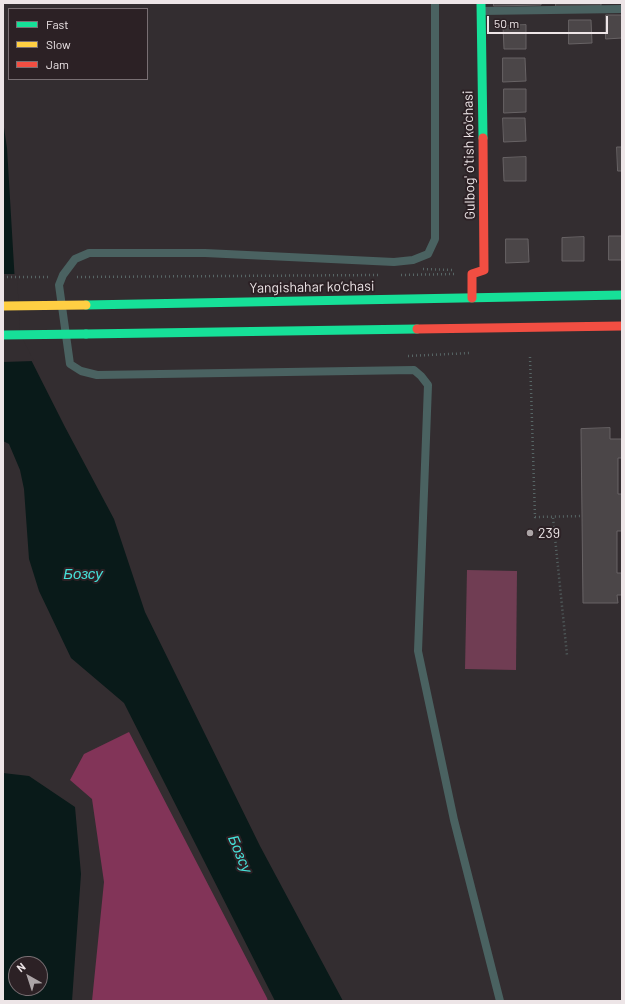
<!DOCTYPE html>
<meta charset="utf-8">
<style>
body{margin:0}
#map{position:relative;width:625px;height:1004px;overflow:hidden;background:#332d30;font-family:Barlow,sans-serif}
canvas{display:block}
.frame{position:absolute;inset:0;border:4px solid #ede5e7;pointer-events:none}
.legend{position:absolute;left:8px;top:8px;width:140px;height:72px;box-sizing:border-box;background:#2c2125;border:1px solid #796f73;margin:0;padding:5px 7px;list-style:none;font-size:12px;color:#ede5e7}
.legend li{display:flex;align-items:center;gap:8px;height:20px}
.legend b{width:20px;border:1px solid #796f73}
.north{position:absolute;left:8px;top:956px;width:40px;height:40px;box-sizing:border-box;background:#2c2125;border:1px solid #796f73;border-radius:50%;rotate:321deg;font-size:11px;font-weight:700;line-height:16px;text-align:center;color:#ede5e7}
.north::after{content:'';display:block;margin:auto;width:14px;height:18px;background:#aca5a7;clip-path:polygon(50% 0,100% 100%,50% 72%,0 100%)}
.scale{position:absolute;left:487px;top:16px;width:121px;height:18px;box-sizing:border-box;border:2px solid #ede5e7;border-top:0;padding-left:5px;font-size:12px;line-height:14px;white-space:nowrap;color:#ede5e7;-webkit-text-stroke:3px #2c2125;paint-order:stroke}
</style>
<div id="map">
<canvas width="625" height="1004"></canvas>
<div class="frame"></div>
<ul class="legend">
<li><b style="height:5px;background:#16e098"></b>Fast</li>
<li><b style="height:5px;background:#ffcf43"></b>Slow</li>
<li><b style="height:5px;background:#f24e42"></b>Jam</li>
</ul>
<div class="north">N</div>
<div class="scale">50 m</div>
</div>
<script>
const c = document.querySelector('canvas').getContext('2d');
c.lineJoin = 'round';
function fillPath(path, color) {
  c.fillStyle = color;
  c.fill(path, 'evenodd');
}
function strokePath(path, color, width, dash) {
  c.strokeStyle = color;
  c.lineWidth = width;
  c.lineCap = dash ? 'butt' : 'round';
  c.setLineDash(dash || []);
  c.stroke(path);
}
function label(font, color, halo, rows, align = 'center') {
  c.font = font + ' Barlow,sans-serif';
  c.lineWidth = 4;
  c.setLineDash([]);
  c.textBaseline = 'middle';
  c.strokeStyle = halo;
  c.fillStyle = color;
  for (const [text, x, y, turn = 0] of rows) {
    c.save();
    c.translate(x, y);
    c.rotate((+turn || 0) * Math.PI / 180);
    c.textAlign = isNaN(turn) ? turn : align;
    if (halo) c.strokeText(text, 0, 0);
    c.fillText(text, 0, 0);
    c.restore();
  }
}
fillPath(new Path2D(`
 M467,570L517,571L516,670L465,669Z`), '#703d53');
fillPath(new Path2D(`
 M129,732L267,998L268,1001H92L104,882L92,799L70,780L84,754Z`), '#823458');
fillPath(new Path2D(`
 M3,121L7,148L18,334L65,427L114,519L145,612L260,846L343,1001H275L124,703L71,658L39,591L29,559L24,489L20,470L9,444L3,441Z
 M3,773L29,776L75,807L81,874L72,1001H3ZM16,964H40V988H16Z`), '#091a19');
fillPath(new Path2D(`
 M3,274H17L20,334L34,361L3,362Z`), '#332d30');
const building = new Path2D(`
 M494,3H541V5L494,6Z
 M556,3H601V6L556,7Z
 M606,15H622V38L606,39Z
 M569,20H591L592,43L569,44Z
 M526,25V49H504L503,26Z
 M503,58H525L526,81L503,82Z
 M504,89H526V112L504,113Z
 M503,118H525L526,141L504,142Z
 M617,147H622V171H618Z
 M526,157V181H504L503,158Z
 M609,236H622V260H609Z
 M584,237V261H562V238Z
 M506,239H528L529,262L506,263Z
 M610,428V439H622V458H618V494H622V531H617V573H622V595H617L618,603H583L581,429Z`);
fillPath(building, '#4b4648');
strokePath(building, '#686365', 1);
strokePath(new Path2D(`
 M423,269L454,270
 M401,275L454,274
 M3,277H50
 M77,277L380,275
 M408,356L470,353
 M530,357L535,517L582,516
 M553,518L567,655`), '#576565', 2.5, [1, 3]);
strokePath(new Path2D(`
 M435,3V239L428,254L413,260L394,262L205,253H89L75,259L63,275L59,285L70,364L81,371L97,375L414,370L421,376L428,385L418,651L454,820L500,1001
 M481,11L622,9`), '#4a6261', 8);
strokePath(new Path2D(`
 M481,3L483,138
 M86,305L622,295
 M86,334L417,329`), '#16e098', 9);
strokePath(new Path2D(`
 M472,298V274L484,270L483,138
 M417,329L622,326`), '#f24e42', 9);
strokePath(new Path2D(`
 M3,335L86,334`), '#16e098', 9);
strokePath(new Path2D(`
 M3,306L86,305`), '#ffcf43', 9);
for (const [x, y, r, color] of [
 [530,533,4,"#aca5a7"]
]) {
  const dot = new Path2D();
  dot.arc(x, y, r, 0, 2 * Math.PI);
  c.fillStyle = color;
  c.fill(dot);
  strokePath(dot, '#2c2125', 1.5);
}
label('14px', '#ede5e7', '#2c2125', [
 ["Gulbog' o'tish ko'chasi",469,155,-91],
 ["Yangishahar ko‘chasi",312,287,-1]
]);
label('14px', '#ede5e7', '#2c2125', [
 ["239",538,533]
], 'left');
label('italic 15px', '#46e0d8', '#2c2125', [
 ["Бозсу",83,574],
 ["Бозсу",240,854,67]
]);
</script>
